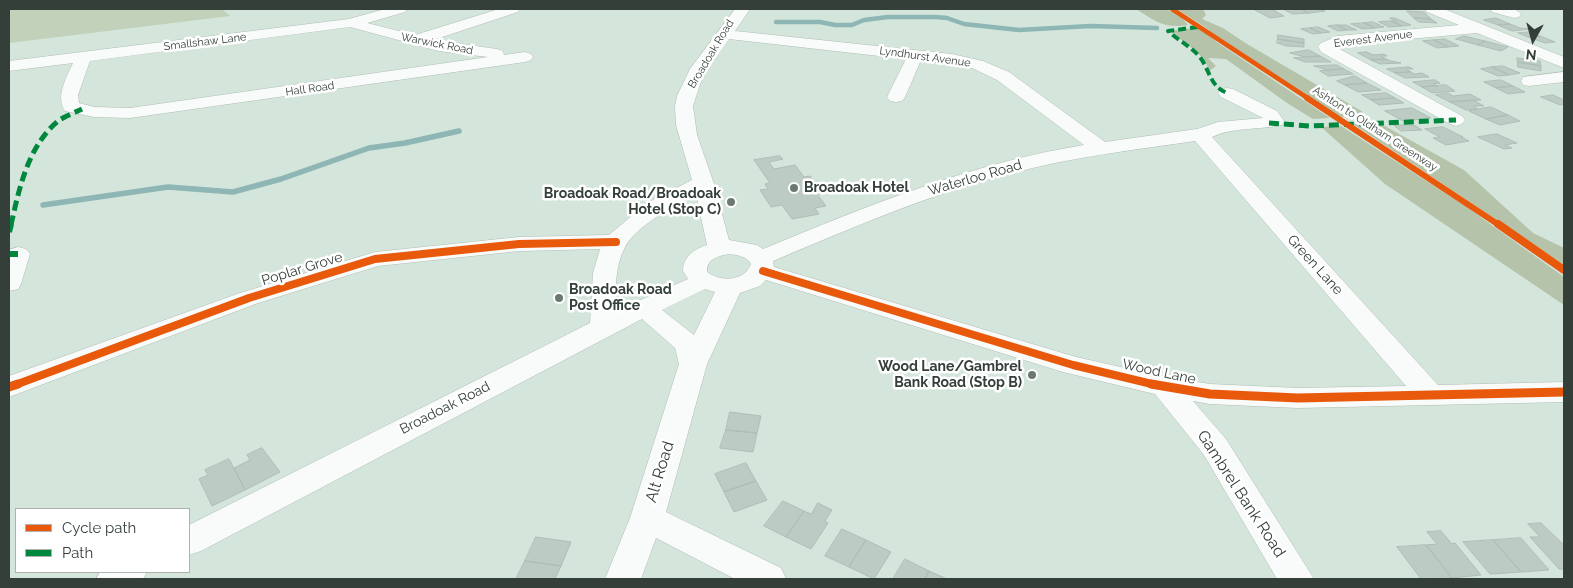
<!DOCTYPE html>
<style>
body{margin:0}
#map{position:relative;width:1573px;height:588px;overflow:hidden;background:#d4e5db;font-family:Raleway,sans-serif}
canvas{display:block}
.frame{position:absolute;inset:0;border:10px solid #343f39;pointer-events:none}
.legend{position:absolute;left:15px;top:508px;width:175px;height:65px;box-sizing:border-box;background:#fff;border:1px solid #aeb2b0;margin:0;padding:6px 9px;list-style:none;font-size:15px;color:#343f39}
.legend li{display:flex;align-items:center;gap:10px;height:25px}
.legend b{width:25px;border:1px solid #aeb2b0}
.north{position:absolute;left:1508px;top:15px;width:50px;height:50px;-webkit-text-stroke:4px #fff;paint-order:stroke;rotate:187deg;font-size:14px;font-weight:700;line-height:20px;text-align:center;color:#343f39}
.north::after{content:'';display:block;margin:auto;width:18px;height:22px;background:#343f39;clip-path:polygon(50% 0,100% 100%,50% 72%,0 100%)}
</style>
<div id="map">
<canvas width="1573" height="588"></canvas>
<div class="frame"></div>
<ul class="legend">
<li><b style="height:6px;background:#e8590c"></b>Cycle path</li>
<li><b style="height:6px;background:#00873e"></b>Path</li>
</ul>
<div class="north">N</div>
</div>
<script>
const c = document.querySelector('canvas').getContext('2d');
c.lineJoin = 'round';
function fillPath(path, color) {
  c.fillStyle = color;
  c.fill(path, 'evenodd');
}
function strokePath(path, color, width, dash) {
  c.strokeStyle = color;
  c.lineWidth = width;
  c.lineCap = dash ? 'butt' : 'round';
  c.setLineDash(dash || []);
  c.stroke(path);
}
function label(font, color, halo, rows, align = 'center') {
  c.font = font + ' Raleway,sans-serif';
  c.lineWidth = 5;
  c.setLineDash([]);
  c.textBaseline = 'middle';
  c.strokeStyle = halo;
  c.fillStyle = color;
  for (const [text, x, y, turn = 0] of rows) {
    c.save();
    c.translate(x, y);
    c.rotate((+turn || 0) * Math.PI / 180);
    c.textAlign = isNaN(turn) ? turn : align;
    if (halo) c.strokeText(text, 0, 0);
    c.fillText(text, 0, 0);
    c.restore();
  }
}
fillPath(new Path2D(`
 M9,9H222L230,16L9,43Z`), '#c2d1b9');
fillPath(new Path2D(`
 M1136,9C1159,9 1173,5 1188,25C1164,29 1155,21 1136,9Z
 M1177,9H1203L1206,15L1202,19L1223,28L1247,44L1363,112L1352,116L1340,117L1223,42L1205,27Z
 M1196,28L1202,30L1218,43L1330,118L1313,119L1287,103L1226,59L1208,58L1216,66L1209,71C1205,52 1184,45 1172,32L1175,30Z
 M1370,123L1383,125L1464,170L1533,233L1564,248V265L1353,124Z
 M1341,126L1465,206L1564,277V305L1385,184L1321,127Z`), '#b5c3aa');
strokePath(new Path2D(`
 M776,22H820L835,25H852L864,20L888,17H935L947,18L964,24L1019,30L1090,26L1157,28`), '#8db6b4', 4.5);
strokePath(new Path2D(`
 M43,205L168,187L233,192L281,179L369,148L405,143L459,131`), '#8db6b4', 5.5);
const building = new Path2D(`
 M1272,9L1284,16L1270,18L1255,10Z
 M1283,9H1301L1309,13L1293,14Z
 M1301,9H1319L1325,11L1309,13Z
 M1407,11L1424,12L1431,19L1414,18Z
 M1390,18H1395L1411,25L1402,26L1391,21H1396Z
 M1414,18L1431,19L1437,23L1419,22Z
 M1496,18L1510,24L1498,25L1484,20Z
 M1391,21L1402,26L1389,27L1379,22Z
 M1373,22L1384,27L1375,28L1364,23Z
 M1364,23L1375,28L1362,29L1351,24Z
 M1510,24L1520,28L1531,29L1512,31L1498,25Z
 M1337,25L1347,30L1338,31L1328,26Z
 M1337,25H1346L1357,30H1347Z
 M1318,27L1330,32L1321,33L1310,28Z
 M1310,28L1321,33L1313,34L1301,29Z
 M1531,32L1540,36L1528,37L1518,33Z
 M1278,35L1304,39V43L1278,39Z
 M1464,36L1485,41L1478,45L1456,39Z
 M1540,36L1555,42L1545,43L1528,37Z
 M1278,39L1304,43V47L1287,46L1277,43Z
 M1445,39L1459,46L1448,47L1434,40Z
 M1434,40L1448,47L1437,48L1423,41Z
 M1485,41L1508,47L1501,51L1478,45Z
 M1309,50L1320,56L1305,57L1290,53Z
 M1367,52L1373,55L1384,54L1387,56H1381L1386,59L1371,60L1358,53Z
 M1320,56L1331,62H1305L1294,58Z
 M1517,58L1540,61L1541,66L1518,62Z
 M1386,59L1391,61L1401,63L1380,64L1371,60Z
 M1518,62L1541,66V71L1518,67Z
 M1337,65L1344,69L1327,70L1314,66Z
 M1503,66L1520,73L1509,75L1492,67Z
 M1409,67L1413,69H1406L1411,72L1395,73L1387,69Z
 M1492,67L1509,75L1498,76L1481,69Z
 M1344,69L1353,74L1328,76L1320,71Z
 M1411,72L1414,74L1422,73L1429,77L1405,78L1395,73Z
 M1355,76L1367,83L1345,85L1337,81Z
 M1435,80L1440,83L1433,84L1438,86L1422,87L1413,82Z
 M1501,80L1513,86L1496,88L1484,82Z
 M1367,83L1381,90L1358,92L1345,85Z
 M1446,85L1455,91L1432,93L1422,87Z
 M1513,86L1525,92L1508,94L1496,88Z
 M1386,93L1395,98L1371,100L1362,95Z
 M1448,93L1453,96L1470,94L1481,100L1450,102L1436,95Z
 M1553,95L1564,100V104L1560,105L1541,97Z
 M1395,98L1404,103L1379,105L1371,100Z
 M1473,100L1484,106H1473L1478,109L1466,110L1450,102Z
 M1491,107L1508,115L1486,119L1469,111Z
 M1412,108L1431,118L1403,121L1385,111Z
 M1508,115L1520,121L1500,125L1486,119Z
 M1394,125H1414L1422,130L1401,131Z
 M1443,127L1463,137H1461L1469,141L1446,145L1433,138L1440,137L1425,129Z
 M1497,134L1517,143L1505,145L1512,148L1504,149L1478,137Z
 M780,156L783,159L769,162L774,169L795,165L804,177L810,176L814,182L818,181L822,186L820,187L824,193L817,194L826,206L815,208L819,214L792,219L782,205L771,207L760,190L768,189L765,184L770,183L754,160Z
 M730,412L761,416L757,433L726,430Z
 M726,430L757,433L753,452L720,448Z
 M262,448L280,472L245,490L234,468L250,460L247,455Z
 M229,459L245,490L212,506L199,479L208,475L205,470Z
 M746,463L756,481L724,492L715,474Z
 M756,481L767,500L734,512L724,492Z
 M783,501L804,511L786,537L764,526Z
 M818,503L832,510L825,521L828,523L811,549L786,537L804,511L811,514Z
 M1541,523L1564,545V569H1559L1530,537H1540L1528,524Z
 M842,529L866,540L849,567L825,556Z
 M1441,531L1452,544L1455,543L1481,575L1452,578L1426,545L1437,544L1427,532Z
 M536,537L571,542L561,566L525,561Z
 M1521,538L1549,570L1521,572L1493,540Z
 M866,540L891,552L874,579L849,567Z
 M1493,540L1521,572L1490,574L1463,542Z
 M1426,545L1452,578L1421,579L1397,547Z
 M905,559L929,571L925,579H893Z
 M525,561L561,566L555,579H516Z
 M929,571L947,579H925Z`);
fillPath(building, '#bdcbc5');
strokePath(building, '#afbdb7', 1);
const minor = new Path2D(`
 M385,9H407L405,12L367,23L415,35L499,9H520L518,12L433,40L497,49L503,51L504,55L525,52L531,54L533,57L531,60L525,62L130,118L94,117L65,111C55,96 67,77 73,63L9,71V61L349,19ZM350,27L439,51L488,57L130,108L94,107L79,103L78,95L90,61Z
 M735,9H750L735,31L952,54L983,61L1009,72L1105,142L1197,129L1218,122L1263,118L1221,97L1218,93L1221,89L1227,88L1233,89L1277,111L1284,121L1282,125C1259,130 1233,127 1212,137L1438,385L1564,382V402L1298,408L1210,404L1193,401L1226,439L1314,579H1277L1204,455L1155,394L1063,372L766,280L760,286L740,293L707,364L666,512L781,568L786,579H735L656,538L641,579H605L630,518L679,364L675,348L642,319L201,551L189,555V525L590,323L593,273L600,249L519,251L378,266L258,303L9,397V376L240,293L375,252L519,237L609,235L647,203L692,180L676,125L675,106L677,96L690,69ZM729,39L906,59L887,97L890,101L896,102L902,101L905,97L921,60L972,68L997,80L1084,145C972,163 867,206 763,249L757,245L729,240L713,181L697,135L693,106L702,78ZM1195,141L1406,386L1298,388L1210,384L1165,377L1076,357L774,267L773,261C851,228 930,194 1012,173C1072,157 1134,150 1195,141ZM696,194L707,245C694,249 683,257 683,271L688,279L616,311C615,290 615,266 625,247C634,228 677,203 696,194ZM729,254C737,255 747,256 751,264C744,282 721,282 707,272C706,259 718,256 729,254ZM705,289L715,292L694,335L662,310Z
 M1425,9H1444L1564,57V68L1477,33L1340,45L1336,47L1462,116L1465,120L1462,124L1456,126L1450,124L1321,52L1318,46L1321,43L1337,36L1459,25L1427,12Z
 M1490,9C1500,8 1514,6 1521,14L1519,17L1514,18L1492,12Z
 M1564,72V82L1529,86L1523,85L1521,81L1523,77Z
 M18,247L26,249L30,254L21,284L18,289L9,291V250Z
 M100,572H147L143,579H96Z`);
strokePath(minor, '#b0bdb6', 1);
fillPath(minor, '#f9fbfa');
strokePath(new Path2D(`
 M1198,27L1168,31C1178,40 1190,46 1199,56C1210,69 1209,86 1227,93`), '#00873e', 4, [8, 4]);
strokePath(new Path2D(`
 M1269,123L1310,126L1456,120
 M11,225C19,189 28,146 58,121C65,116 74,113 82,109`), '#00873e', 5, [10, 5]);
strokePath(new Path2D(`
 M9,232L11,224
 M9,254H18`), '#00873e', 6, [12, 6]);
strokePath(new Path2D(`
 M1172,9L1309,99`), '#e8590c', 4.5);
strokePath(new Path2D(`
 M1307,98L1499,225`), '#e8590c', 6);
strokePath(new Path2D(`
 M1498,224L1564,270
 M763,271L1073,365L1156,385
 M15,385L249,298L375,259L519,244L616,242`), '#e8590c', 8);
strokePath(new Path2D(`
 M1151,384L1210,394L1298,398L1564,392
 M9,387L18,384`), '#e8590c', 9);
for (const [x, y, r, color] of [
 [794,188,5,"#6c7972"],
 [731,202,5,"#6c7972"],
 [559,298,5,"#6c7972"],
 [1032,375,5,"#6c7972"]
]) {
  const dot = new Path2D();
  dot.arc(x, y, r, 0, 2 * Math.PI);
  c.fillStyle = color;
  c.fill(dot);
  strokePath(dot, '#fff', 2);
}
label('11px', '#343f39', '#fff', [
 ["Everest Avenue",1373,39,-7],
 ["Smallshaw Lane",205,42,-7],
 ["Warwick Road",437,44,11],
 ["Broadoak Road",711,54,-59],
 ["Lyndhurst Avenue",925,57,8],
 ["Hall Road",310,89,-8],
 ["Ashton to Oldham Greenway",1375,129,33]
]);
label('14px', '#343f39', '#fff', [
 ["Waterloo Road",975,178,-16],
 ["Green Lane",1315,265,48],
 ["Poplar Grove",302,269,-17],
 ["Wood Lane",1159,372,12],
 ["Broadoak Road",445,408,-27]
]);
label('bold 14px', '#343f39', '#fff', [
 ["Broadoak Hotel",804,188],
 ["Broadoak Road/Broadoak",721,194,"right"],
 ["Hotel (Stop C)",721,210,"right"],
 ["Broadoak Road",569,290],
 ["Post Office",569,306],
 ["Wood Lane/Gambrel",1022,367,"right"],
 ["Bank Road (Stop B)",1022,383,"right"]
], 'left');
label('16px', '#343f39', '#fff', [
 ["Alt Road",660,472,-73],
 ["Gambrel Bank Road",1241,494,57]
]);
</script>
